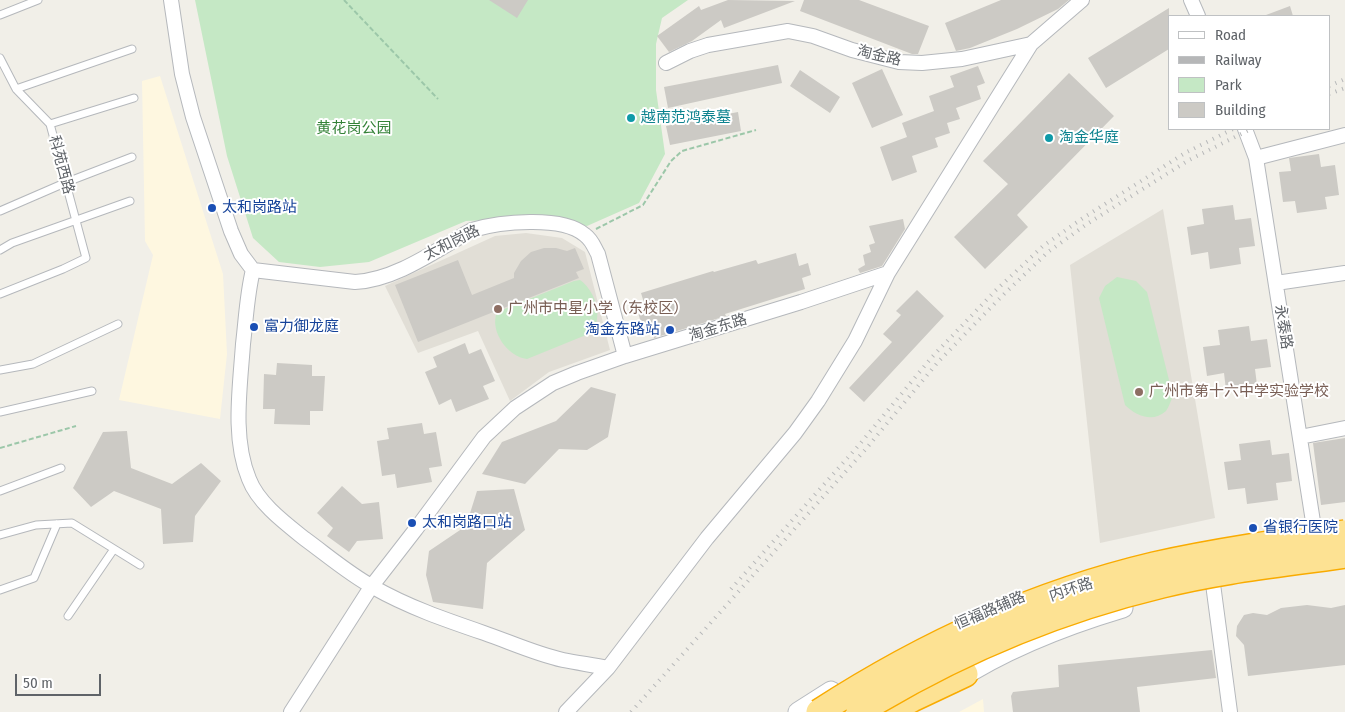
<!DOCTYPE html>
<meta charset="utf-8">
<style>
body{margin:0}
#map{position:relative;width:1345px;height:712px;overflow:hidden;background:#f1efe8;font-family:"Fira Sans Condensed",sans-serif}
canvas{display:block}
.legend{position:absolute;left:1168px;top:15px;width:162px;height:115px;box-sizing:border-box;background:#fff;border:1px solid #bfc1c3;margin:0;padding:6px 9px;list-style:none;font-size:15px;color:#5f6368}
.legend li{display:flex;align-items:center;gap:10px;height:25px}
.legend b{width:25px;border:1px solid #bfc1c3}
.scale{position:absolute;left:15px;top:674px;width:86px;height:22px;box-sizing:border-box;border:2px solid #5f6368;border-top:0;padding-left:6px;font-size:15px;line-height:18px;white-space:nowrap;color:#5f6368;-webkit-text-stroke:4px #fff;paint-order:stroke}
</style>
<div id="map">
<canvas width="1345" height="712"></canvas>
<ul class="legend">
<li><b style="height:6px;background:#fff"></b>Road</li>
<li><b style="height:6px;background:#b6b7b8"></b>Railway</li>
<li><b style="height:14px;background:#c5e8c5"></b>Park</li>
<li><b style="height:14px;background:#cccac5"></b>Building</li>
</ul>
<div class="scale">50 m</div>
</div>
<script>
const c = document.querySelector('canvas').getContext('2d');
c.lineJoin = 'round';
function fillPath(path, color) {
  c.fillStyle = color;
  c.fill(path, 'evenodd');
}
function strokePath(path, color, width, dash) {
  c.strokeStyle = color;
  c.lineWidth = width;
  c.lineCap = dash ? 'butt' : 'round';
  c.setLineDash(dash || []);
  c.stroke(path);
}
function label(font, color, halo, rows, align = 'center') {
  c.font = font + ' "Fira Sans Condensed","Noto Sans SC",sans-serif';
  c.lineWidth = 4;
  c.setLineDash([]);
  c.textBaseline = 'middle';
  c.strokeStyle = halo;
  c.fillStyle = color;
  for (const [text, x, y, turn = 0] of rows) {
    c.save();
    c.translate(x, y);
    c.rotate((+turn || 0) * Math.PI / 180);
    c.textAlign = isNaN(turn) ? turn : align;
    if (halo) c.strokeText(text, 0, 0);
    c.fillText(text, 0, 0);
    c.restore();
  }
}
fillPath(new Path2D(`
 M160,76L223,274L227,354L220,419L119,400L153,255L145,241L142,81Z
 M983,699L984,712H959Z`), '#fef7e0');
fillPath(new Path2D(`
 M1163,209L1215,518L1100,543L1070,265Z
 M526,233L562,238L585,252L610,350L549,372L510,401L478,331L418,353L385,286L495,236Z`), '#e1ded6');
fillPath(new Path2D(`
 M195,0H688L662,18L656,44V90L665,154L639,203L587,226L535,218L466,221L369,262L320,267L279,262L253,238L227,156Z
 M1117,277L1136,281L1147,292L1173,396C1171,400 1169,407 1166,411C1153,423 1136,416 1125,405L1099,298L1105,286Z
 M580,280C593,289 602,311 595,326C593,330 589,332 586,335L527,359C508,357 489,331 497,312L574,281Z`), '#c5e8c5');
fillPath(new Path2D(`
 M489,0H528L517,18Z
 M728,0L795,1L724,28L721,20L692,41L669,52L657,36L699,6L701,10Z
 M804,0H859L929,26L918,54H912L800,11Z
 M1001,0H1069L1058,9L1017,29L970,48L956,51L945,23Z
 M1290,6L1293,16H1266V15Z
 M1169,8V49L1106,88L1088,58Z
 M778,65L782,83L668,108L664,87Z
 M978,66L985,83L977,86L981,99L956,108L960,119L947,123L950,133L935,138L938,147L912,156L917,172L892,181L880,147L907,137L902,123L934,111L929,96L954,87L950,76Z
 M882,69L903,115L872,128L852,83Z
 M800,70L840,97L830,113L790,86Z
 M1069,73L1114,116L1017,215L1028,227L985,269L954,237L1008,184L983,161Z
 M738,112L741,131L670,145L666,126Z
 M1319,154L1321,167L1335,165L1339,195L1325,197L1327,209L1297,213L1295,201L1283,202L1279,172L1291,171L1289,158Z
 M1233,205L1235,220L1251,218L1255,246L1239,248L1241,264L1210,269L1208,252L1191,255L1187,227L1204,224L1202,209Z
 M903,219L905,229L882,266L860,273L858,269L865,265L863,255L871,252L869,245L875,243L869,226Z
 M544,248H556L567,251L575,248L584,269L576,272L579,278L418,342L395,285L458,260L472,295L514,278V273L521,261L531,252Z
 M796,253L799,266L808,263L811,275L802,278L805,289L725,314L726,316L654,338L652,331L644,333L637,309L645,306L641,293L713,271L714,272L756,260L758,264Z
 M917,290L944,316L864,402L849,388L892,342L883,334L901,315L896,311Z
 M1249,326L1251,341L1267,339L1271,367L1255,369L1257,385L1226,390L1224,373L1207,376L1203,347L1220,345L1218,330Z
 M465,343L469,354L481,349L495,381L483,386L489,399L456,412L451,399L439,405L425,372L437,367L433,357Z
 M277,363L312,365V376H325L323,411H310V425L274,424L275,409H263L264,374L276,375Z
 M591,387L616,394L608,437L587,450L559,449L525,484L482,474L502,442L556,421Z
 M422,423L424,434L436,432L442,466L429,468L432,482L397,488L395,474L382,476L377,441L389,439L387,428Z
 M127,431L131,468L172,484L201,463L221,481L195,516L193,542L163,544L161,509L114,491L91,507L73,488L103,432Z
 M1345,438V502L1321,505L1313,443Z
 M1270,440L1272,455L1289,453L1292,481L1276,483L1278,500L1247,504L1245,488L1228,490L1224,462L1241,460L1239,444Z
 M342,486L362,504L379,502L383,539L357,541L349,552L327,536L333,528L317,513Z
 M514,489L525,530L487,563L483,609L433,602L426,575L429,551L466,526L477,491Z
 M1307,605L1331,608L1345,605V665L1248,676L1244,645L1236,636L1237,626L1244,615L1253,613L1267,615L1281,608Z
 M1212,650L1216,678L1137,687L1140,712H1013L1011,696L1013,692L1059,687L1058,665Z`), '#cccac5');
const lane = new Path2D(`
 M0,15L38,0
 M0,58L16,89L50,124L86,258L63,269L0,294
 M16,89L132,49
 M50,124L134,98
 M0,211L67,182L132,157
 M0,250L12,243L130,201
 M0,370L33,364L118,324
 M0,412L92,391
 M0,491L61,468
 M0,535L36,525L72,523L140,565
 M0,590L34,578L57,524
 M68,616L114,549`);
const street = new Path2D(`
 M171,0L182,74L193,117L231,231L241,254L253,270C247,294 246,319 243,344C240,388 232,438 249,479C258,503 285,523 305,539C327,555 349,574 373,587C408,607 446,620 484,633C510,642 536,654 563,660C578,663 593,665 608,668L707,538L795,433L818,401L855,341L888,273L1031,44
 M1191,0L1198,16
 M666,63L690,51L708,45L788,31L813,36L852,50L899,62L922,63L962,59L1031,44L1082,0
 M1245,129L1256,158L1314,528
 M1256,158L1345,135
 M253,270L355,282C396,280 436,250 472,230C499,222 562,215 585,235C592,240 594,247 598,254L625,356
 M1276,283L1345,273
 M1300,437L1345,428
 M1211,569L1230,712
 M291,712L371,587L416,529L484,437L515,408L553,383L577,373L625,356L801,302L888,273
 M566,712L608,668`);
const secondary = new Path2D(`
 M954,682C1003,650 1066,625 1123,608
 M798,712L831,691`);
const highway = new Path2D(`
 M889,712L912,699L965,674`);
strokePath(lane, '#b5b8bc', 9);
strokePath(street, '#b5b8bc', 16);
strokePath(secondary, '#b6babf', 21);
strokePath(highway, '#f9ab00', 28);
strokePath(new Path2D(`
 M344,0L438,99
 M596,229L643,205L671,161L682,151L756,130
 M0,448L76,426`), '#9cc7a9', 2, [5, 2.5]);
strokePath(lane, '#fff', 7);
strokePath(street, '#fff', 14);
strokePath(secondary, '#fff', 19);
strokePath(highway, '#fde293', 25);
strokePath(new Path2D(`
 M1329,86L1345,79
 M1329,94L1345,88
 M731,589L859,445L932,357L994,292L1043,246L1083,218L1185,153L1233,129
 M631,712L865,450L938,362L1000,298L1048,252L1087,224L1189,160L1251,129`), '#b6b7b8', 4, [1, 6]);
const highwayBridge = new Path2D(`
 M819,712C921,646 1036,593 1154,565C1217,551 1281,542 1345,533
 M859,712C953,654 1054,611 1162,585C1222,570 1284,564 1345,555`);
strokePath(highwayBridge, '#f9ab00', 28, []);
strokePath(highwayBridge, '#fde293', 25);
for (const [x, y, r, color] of [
 [631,118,5,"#0f9aa8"],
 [1049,138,5,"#0f9aa8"],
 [212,208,5,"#1a4fb4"],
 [498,309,5,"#8d6e63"],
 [254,327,5,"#1a4fb4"],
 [670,330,5,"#1a4fb4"],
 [1139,392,5,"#8d6e63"],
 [412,523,5,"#1a4fb4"],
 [1253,528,5,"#1a4fb4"]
]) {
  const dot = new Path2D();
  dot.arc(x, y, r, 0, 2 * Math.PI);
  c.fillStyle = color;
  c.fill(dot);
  strokePath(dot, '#fff', 2);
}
label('15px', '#5f6368', '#fff', [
 ["淘金路",879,56,13],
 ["科苑西路",61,165,75],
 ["太和岗路",452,243,-26],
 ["永泰路",1283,327,81],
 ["淘金东路",718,328,-17],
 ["内环路",1071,590,-18],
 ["恒福路辅路",990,611,-23]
]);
label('15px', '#0d838f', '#fff', [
 ["越南范鸿泰墓",641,118],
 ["淘金华庭",1059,138]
], 'left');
label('15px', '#348238', '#fff', [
 ["黄花岗公园",354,129]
]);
label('15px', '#164399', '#fff', [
 ["太和岗路站",222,208],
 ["富力御龙庭",264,327],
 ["淘金东路站",660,330,"right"],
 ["太和岗路口站",422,523],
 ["省银行医院",1263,528]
], 'left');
label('15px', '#785e54', '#fff', [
 ["广州市中星小学（东校区）",508,309],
 ["广州市第十六中学实验学校",1149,392]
], 'left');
</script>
